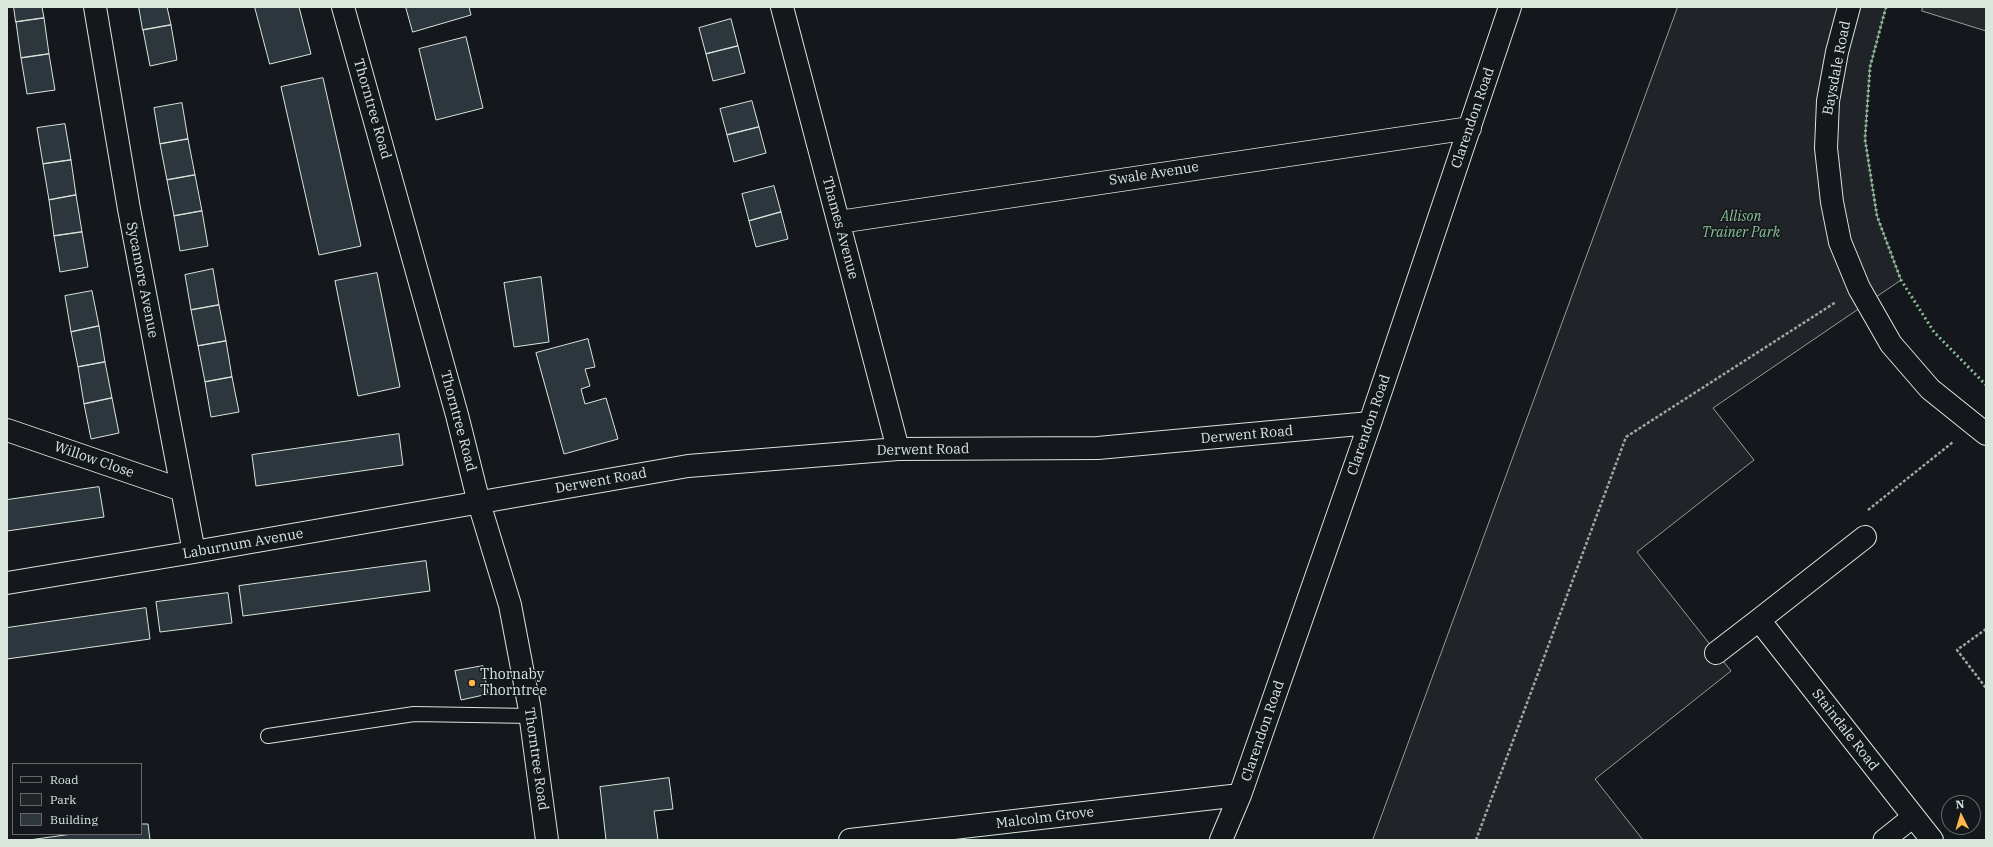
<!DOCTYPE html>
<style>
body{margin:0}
#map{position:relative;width:1993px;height:847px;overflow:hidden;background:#14181c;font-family:"IBM Plex Serif",serif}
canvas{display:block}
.frame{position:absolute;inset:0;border:8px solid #d8e6dc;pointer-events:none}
.legend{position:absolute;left:12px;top:763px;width:130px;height:72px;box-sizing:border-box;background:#14181c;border:1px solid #626a69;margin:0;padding:5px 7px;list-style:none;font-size:12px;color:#d8e6dc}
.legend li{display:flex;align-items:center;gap:8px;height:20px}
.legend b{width:20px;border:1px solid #626a69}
.north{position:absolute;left:1941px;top:795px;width:40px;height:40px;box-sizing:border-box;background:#14181c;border:1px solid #626a69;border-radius:50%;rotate:355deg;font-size:11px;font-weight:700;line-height:16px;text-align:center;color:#d8e6dc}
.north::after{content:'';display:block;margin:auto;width:14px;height:18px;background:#ffb74d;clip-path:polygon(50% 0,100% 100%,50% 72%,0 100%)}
</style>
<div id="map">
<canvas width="1993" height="847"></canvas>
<div class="frame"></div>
<ul class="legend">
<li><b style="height:5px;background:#14181c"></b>Road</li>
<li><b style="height:11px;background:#202428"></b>Park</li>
<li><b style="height:11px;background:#2c363c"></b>Building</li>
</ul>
<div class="north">N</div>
</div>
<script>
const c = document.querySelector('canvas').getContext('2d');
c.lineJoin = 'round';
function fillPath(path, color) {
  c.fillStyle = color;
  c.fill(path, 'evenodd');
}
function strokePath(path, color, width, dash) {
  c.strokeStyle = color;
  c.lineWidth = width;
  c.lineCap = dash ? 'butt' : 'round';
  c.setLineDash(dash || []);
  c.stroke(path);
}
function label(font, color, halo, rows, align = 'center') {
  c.font = font + ' "IBM Plex Serif",serif';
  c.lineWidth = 3;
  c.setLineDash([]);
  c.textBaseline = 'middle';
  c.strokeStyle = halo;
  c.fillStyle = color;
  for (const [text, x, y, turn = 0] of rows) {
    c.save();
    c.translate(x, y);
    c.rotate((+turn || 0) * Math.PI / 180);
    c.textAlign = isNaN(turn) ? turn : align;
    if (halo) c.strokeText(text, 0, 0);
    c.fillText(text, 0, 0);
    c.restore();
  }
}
const green = new Path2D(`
 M1678,7H1886L1870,67L1865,139L1877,216L1901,280L1713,408L1754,460L1637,552L1731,671L1595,779L1643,840H1373Z`);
fillPath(green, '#202428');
strokePath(green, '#939e99', 1);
const parking = new Path2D(`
 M1923,7H1986V31L1922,11Z`);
fillPath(parking, '#24282b');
strokePath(parking, '#939e99', 1);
const building = new Path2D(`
 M14,7H42L44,18L16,22Z
 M139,7H167L171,25L143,30Z
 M255,7H299L311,54L270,64Z
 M406,7H469L471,15L413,32Z
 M44,18L49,54L21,58L16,22Z
 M731,19L738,46L706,54L699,28Z
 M171,25L177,60L150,66L143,30Z
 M466,37L483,108L436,120L419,49Z
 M738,46L745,73L713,81L706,54Z
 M49,54L55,90L27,94L21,58Z
 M323,78L361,246L319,255L281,87Z
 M752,101L759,127L727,135L720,109Z
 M182,103L188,139L160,144L154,108Z
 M65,124L71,160L43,164L37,128Z
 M759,127L766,153L734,162L727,135Z
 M188,139L195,175L167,180L160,144Z
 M71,160L76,195L49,200L43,164Z
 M195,175L202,211L174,216L167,180Z
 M774,186L781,212L749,221L742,194Z
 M76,195L82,232L54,236L49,200Z
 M202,211L208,246L180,251L174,216Z
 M781,212L788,239L756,247L749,221Z
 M82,232L88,267L60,272L54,236Z
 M213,269L219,305L191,310L185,275Z
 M377,273L400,387L358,396L335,281Z
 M541,277L549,342L514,347L504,283Z
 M92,291L99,326L71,332L65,296Z
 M219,305L226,341L198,346L191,310Z
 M99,326L105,362L78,367L71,332Z
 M588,339L595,367L585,369L590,386L581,389L585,404L606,398L618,439L564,454L536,353Z
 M226,341L232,377L205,382L198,346Z
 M105,362L112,398L84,404L78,367Z
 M232,377L239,412L211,417L205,382Z
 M112,398L119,433L91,439L84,404Z
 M399,434L403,465L256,486L252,455Z
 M99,487L104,517L7,531V500Z
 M426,561L430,591L243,616L239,586Z
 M228,593L232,623L160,632L156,602Z
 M146,608L150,639L7,659V628Z
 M483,666L488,694L461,700L455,671Z
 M669,778L673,809L654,811L658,840H606L600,787Z
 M141,824H148L150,840H29L72,834H141Z`);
fillPath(building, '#2c363c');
strokePath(building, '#d8e6dc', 1);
const service = new Path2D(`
 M268,736L414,714L531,716`);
const pedestrian = new Path2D(`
 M1884,840L1913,817`);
const minor = new Path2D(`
 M95,7L129,209L194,552
 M343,7L457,415L479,503L510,605L529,705L547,840
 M782,7L898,449
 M1849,7L1837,52L1828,101L1826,148L1832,202L1840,242L1859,288L1891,344L1930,389L1986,434
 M839,222L1470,128
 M7,430L182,490
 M1865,537L1759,620L1932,840
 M7,583L194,552L688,466L898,449L1098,448L1370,423
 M1716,653L1759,620
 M850,840L1240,795
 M1221,840L1240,795L1370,423L1510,7`);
strokePath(service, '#d8e6dc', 16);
strokePath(pedestrian, '#d8e6dc', 23);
strokePath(minor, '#d8e6dc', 24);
strokePath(new Path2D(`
 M1868,510L1953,442
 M1986,629L1957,650L1986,688
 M1476,840L1626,437L1836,302`), '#9da8a2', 2.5, [3, 2]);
strokePath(service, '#14181c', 14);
strokePath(pedestrian, '#14181c', 21);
strokePath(minor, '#14181c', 22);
strokePath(new Path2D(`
 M1886,7L1870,67L1865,139L1877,216L1901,280L1934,332L1986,385`), '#8ac095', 3, [2, 3]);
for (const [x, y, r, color] of [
 [472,683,4,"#ffb74d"]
]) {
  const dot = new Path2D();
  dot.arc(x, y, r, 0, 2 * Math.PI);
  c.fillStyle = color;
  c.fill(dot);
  strokePath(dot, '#14181c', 1.5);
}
label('14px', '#d8e6dc', '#14181c', [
 ["Baysdale Road",1837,68,-79],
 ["Thorntree Road",372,109,74],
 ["Clarendon Road",1473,118,-71],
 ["Swale Avenue",1154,174,-9],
 ["Thames Avenue",840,228,75],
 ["Sycamore Avenue",142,280,79],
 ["Thorntree Road",458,421,75],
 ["Clarendon Road",1369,425,-71],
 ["Derwent Road",1247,435,-5],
 ["Derwent Road",923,450,-1],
 ["Willow Close",94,460,19],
 ["Derwent Road",601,481,-10],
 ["Laburnum Avenue",243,544,-10],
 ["Staindale Road",1845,730,52],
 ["Clarendon Road",1263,731,-71],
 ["Thorntree Road",536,759,82],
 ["Malcolm Grove",1045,818,-7]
]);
label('italic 14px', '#8ac095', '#14181c', [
 ["Allison",1741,217],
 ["Trainer Park",1741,233]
]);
label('14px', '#d8e6dc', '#14181c', [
 ["Thornaby",480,675],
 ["Thorntree",480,691]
], 'left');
</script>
